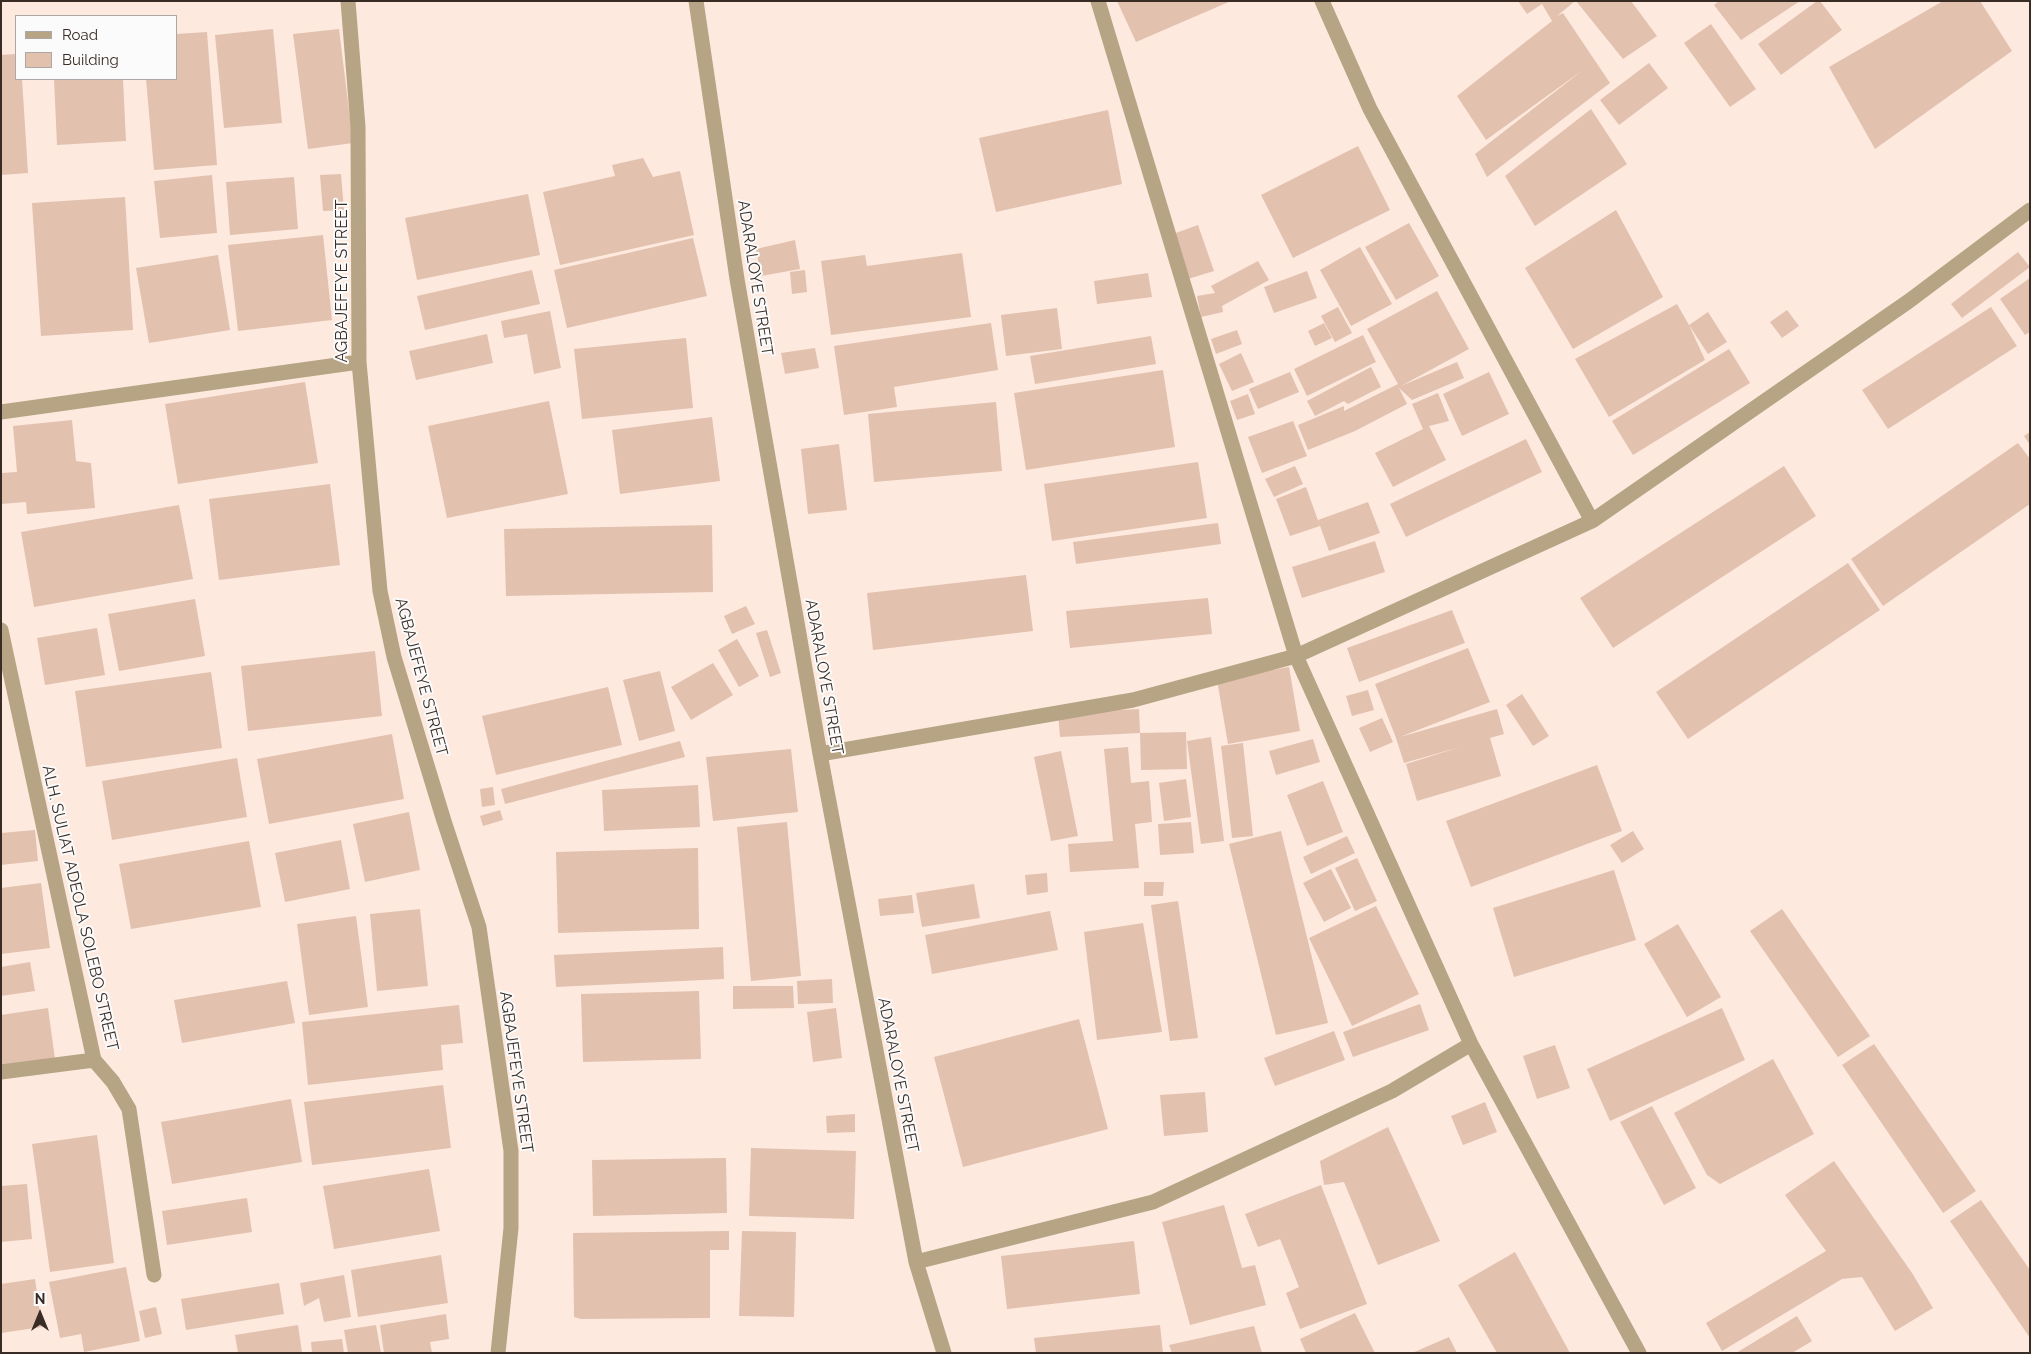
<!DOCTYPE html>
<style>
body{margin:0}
#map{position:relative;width:2031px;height:1354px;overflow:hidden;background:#fee9de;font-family:Raleway,sans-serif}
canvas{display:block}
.frame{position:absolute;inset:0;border:2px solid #392c25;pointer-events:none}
.legend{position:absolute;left:15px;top:15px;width:162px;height:65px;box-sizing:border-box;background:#fbfbfb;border:1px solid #ada8a5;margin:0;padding:6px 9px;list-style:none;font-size:15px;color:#392c25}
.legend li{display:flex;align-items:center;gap:10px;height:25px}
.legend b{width:25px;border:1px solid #ada8a5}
.north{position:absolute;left:15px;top:1289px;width:50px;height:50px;-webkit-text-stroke:4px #fbfbfb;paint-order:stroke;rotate:0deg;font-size:14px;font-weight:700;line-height:20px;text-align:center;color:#392c25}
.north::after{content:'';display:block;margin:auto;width:18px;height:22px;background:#392c25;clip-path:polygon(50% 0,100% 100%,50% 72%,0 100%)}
</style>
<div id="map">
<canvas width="2031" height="1354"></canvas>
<div class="frame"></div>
<ul class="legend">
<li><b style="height:6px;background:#b6a484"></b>Road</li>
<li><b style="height:14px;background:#e2c1af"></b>Building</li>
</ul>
<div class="north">N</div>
</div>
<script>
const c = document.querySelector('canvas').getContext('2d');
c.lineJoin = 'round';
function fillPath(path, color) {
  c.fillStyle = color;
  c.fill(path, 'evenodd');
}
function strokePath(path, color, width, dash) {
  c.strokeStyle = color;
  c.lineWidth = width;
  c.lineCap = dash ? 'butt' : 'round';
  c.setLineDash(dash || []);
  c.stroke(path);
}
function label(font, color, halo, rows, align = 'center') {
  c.font = font + ' Raleway,sans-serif';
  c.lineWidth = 4;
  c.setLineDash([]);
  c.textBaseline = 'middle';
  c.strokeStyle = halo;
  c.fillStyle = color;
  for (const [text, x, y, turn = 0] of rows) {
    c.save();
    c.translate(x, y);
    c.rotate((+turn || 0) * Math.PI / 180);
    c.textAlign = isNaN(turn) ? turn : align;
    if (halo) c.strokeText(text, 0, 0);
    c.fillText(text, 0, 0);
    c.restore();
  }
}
fillPath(new Path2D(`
 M1117,1H1231L1136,42Z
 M1518,1H1575L1557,16L1563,13L1610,83L1487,177L1475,154L1583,70L1486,140L1457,96L1552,21L1542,4L1527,14Z
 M1576,1H1631L1657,36L1623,59Z
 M1719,1H1800L1741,40L1714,5Z
 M1817,1H1820L1842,30L1781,75L1758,44Z
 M1943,1H1980L2012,51L1875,149L1829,67Z
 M1711,24L1756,89L1730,107L1684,43Z
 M273,29L282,123L224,128L215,35Z
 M339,29L353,143L308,149L293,34Z
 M207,32L217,165L154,170L146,79H176V34Z
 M16,54V79H22L28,173L1,175V55Z
 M1649,63L1668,88L1619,125L1600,100Z
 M54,79H123L126,141L57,145Z
 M1591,109L1627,164L1535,226L1505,176Z
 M1108,110L1122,184L996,212L979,138Z
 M1358,146L1390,210L1293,258L1261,195Z
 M643,158L653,177L680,171L694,235L560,265L543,192L615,176L612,165Z
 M341,174L344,210L323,211L320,175Z
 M212,175L217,233L160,238L154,181Z
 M294,177L298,229L230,235L226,182Z
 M528,194L540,255L417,280L405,218Z
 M125,197L133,330L41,336L32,203Z
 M1616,210L1663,297L1573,349L1525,268Z
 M1409,223L1439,276L1396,300L1365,247Z
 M1198,225L1214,271L1188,279L1173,234Z
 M323,235L332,320L238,331L228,245Z
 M693,238L707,296L567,328L554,270Z
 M795,240L800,269L761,276L756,249Z
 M1360,247L1392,304L1351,326L1320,270Z
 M2018,252L2030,267L1962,318L1951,304Z
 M962,253L971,317L831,335L821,261L865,255L867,266Z
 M218,255L230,330L149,343L136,268Z
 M1258,261L1269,280L1222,306L1223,312L1201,317L1197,296L1215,293L1211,286Z
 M532,270L540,304L425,330L417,296Z
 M805,270L807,292L792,294L790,272Z
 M1307,271L1317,298L1274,313L1264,287Z
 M1148,273L1152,297L1097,304L1094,281Z
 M2030,278V332L2025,335L2000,299Z
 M1437,291L1469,349L1401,386L1457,362L1464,378L1412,400L1399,388L1407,404L1355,431L1308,450L1298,425L1344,406V411L1398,384L1367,329Z
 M1677,304L1689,325L1708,312L1727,342L1708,354L1689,325L1705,360L1609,417L1575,359Z
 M1338,307L1352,333L1335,342L1321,316Z
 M1991,307L2017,346L1888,429L1862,390Z
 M1057,308L1062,349L1006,356L1001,315Z
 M1787,310L1799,326L1782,338L1770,322Z
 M550,311L561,368L534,374L527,334L504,338L501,321Z
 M991,323L998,370L894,387L897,407L844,415L834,346Z
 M1324,323L1332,338L1315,346L1308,331Z
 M1237,330L1242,344L1216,354L1211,339Z
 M487,334L493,363L416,380L409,351Z
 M1363,335L1376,362L1307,396L1294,369Z
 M1151,336L1156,364L1035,384L1030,356Z
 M686,338L693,408L582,419L574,349Z
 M815,348L819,368L785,374L781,353Z
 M1729,349L1750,383L1633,455L1612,421Z
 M1241,353L1254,382L1232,391L1219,364Z
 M1371,367L1381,387L1348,404L1344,401L1315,416L1307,401Z
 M1163,370L1175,447L1026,470L1014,393Z
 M1290,372L1299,392L1258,409L1249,389Z
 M1489,372L1509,414L1462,436L1443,394Z
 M305,382L318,463L178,484L165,404Z
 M1438,393L1449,421L1429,426L1446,460L1393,487L1375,453L1423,429L1412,404Z
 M1248,394L1255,414L1237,420L1230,401Z
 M549,401L568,494L447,518L428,426Z
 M996,402L1002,471L874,482L868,414Z
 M712,417L720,481L620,494L612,430Z
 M72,420L76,461L91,463L95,508L27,514L26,502L1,504V473L17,472L13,426Z
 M1293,421L1307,456L1262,473L1248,437Z
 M2030,432V445L2024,436Z
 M1526,439L1542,472L1406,537L1390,504Z
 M2018,443L2030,459V504L1883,606L1851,559Z
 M839,444L847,510L808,514L801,449Z
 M1198,462L1207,518L1052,541L1044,484Z
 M1295,466L1303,484L1274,497L1265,479Z
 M1784,466L1816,516L1613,648L1580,598Z
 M330,484L340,565L219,580L209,499Z
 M1306,487L1320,526L1290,536L1276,499Z
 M1368,502L1380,533L1329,551L1318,520Z
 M179,505L193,579L34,607L21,532Z
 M1218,523L1221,544L1076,564L1073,542Z
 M712,525L713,592L506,596L504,529Z
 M1375,541L1385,572L1302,598L1292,567Z
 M1848,563L1880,610L1688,739L1656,692Z
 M1026,575L1033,631L873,650L867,593Z
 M1208,598L1212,634L1070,648L1066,611Z
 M195,599L205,656L119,671L108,614Z
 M746,606L755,624L732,634L724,616Z
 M1452,610L1465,643L1359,682L1347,648Z
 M97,628L105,675L45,685L37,638Z
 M767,630L781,673L770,677L756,633Z
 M737,639L759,676L739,687L718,650Z
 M1468,648L1490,702L1400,737L1497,709L1504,734L1490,738L1501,776L1417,801L1406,764L1460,747L1404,763L1396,738L1375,684Z
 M375,651L382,716L248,731L241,666Z
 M713,663L733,695L691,720L671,687Z
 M1289,667L1300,731L1228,744L1217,680Z
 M660,671L675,731L639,741L623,680Z
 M211,672L222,748L86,767L75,691Z
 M608,687L622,745L496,775L482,716Z
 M1368,690L1374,710L1352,716L1346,696Z
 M1522,694L1549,736L1533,746L1506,705Z
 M1139,709L1140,733L1186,732L1187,769L1141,770L1140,733L1060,737L1058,713Z
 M1382,718L1393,742L1370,752L1359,728Z
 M392,734L404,799L269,824L257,759Z
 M1211,737L1224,841L1201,844L1187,741Z
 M1313,739L1320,762L1276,775L1269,751Z
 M680,741L685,757L505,804L501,789Z
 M1243,743L1253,836L1232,838L1221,746Z
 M1128,747L1131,783L1149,781L1152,822L1135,824L1139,868L1070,872L1068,844L1113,841L1104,749Z
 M791,749L798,812L713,821L706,757Z
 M1061,751L1078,836L1051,841L1034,757Z
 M237,758L247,817L112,840L102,781Z
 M1597,765L1622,831L1471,887L1446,821Z
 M1186,779L1191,817L1164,821L1159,783Z
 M1323,781L1343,832L1307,846L1287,795Z
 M698,785L700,827L604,831L602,790Z
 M493,787L495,805L482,807L480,789Z
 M500,810L503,820L483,826L480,816Z
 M409,812L420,870L365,882L353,824Z
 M787,822L801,976L751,981L737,827Z
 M1191,822L1194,853L1160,855L1158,824Z
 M35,830L38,861L1,865V833Z
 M1281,831L1328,1023L1276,1035L1229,844Z
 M1633,831L1644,849L1622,863L1610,845Z
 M1347,836L1355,853L1311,874L1303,857Z
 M341,840L350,889L285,902L275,853Z
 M249,841L261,907L131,929L119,864Z
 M698,848L699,929L558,933L556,852Z
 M1357,858L1377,901L1355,911L1335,868Z
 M1331,869L1351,908L1324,922L1303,883Z
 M1614,870L1636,940L1514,977L1493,908Z
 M1047,873L1048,892L1027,895L1025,875Z
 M1144,882H1164L1163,896H1144Z
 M41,883L50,948L1,954V888Z
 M974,884L980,918L922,927L916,893Z
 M912,895L914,913L880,916L878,899Z
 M1178,901L1198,1038L1170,1041L1151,905Z
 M1376,906L1419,994L1352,1026L1309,938Z
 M420,909L428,986L377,991L370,914Z
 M1782,909L1870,1036L1838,1057L1750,931Z
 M1050,911L1058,950L932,974L925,935Z
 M356,916L368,1007L309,1015L297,924Z
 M1143,923L1162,1032L1097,1040L1084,932Z
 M1678,924L1721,997L1687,1017L1644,944Z
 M723,947L724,979L556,987L554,955Z
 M30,962L35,991L1,996V967Z
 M832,979L833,1003L798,1004L797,981Z
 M287,981L295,1023L182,1043L174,1000Z
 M733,986H793L794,1008L733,1009Z
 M699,991L701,1059L583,1062L581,994Z
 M1420,1004L1429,1030L1353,1057L1343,1032Z
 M459,1005L463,1043L441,1045L443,1070L308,1085L302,1022Z
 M48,1008L55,1059L1,1066V1015Z
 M836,1008L842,1058L813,1062L807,1012Z
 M1722,1008L1745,1060L1610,1121L1587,1069Z
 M1079,1019L1108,1129L963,1167L934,1057Z
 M1334,1031L1345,1060L1275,1086L1264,1058Z
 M1874,1044L1976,1191L1943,1213L1842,1065Z
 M1555,1045L1570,1088L1537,1099L1523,1056Z
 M1773,1059L1814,1134L1720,1184L1707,1175L1674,1113Z
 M443,1085L451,1148L312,1165L304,1102Z
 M1205,1092L1208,1132L1164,1136L1160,1095Z
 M291,1099L302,1162L172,1184L161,1122Z
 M1485,1102L1497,1132L1463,1145L1451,1116Z
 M1652,1106L1696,1188L1664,1205L1620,1122Z
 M855,1114V1132L827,1133L826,1116Z
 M1388,1127L1440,1241L1378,1265L1344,1182L1324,1185L1320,1161Z
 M97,1135L114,1263L50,1272L32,1144Z
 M751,1148L856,1151L854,1219L749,1216Z
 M726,1158L727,1213L593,1216L592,1160Z
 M1834,1161L1912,1273L1933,1308L1895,1331L1862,1277L1842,1279L1722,1351L1706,1323L1826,1251L1785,1195Z
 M429,1169L440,1231L334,1249L323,1186Z
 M27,1184L32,1239L1,1242V1186Z
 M1321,1185L1367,1304L1300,1329L1286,1293L1299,1287L1280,1239L1258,1247L1245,1214Z
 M247,1198L252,1232L167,1245L162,1211Z
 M1981,1200L2030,1270V1338L1950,1221Z
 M1224,1205L1242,1268L1255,1265L1266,1305L1190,1325L1162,1222Z
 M729,1231V1250H710V1318L581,1319L574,1317L573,1233Z
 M742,1231L796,1232L794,1317L739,1316Z
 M1134,1241L1140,1294L1007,1309L1001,1256Z
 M1515,1252L1570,1353H1497L1458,1285Z
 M441,1255L448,1303L358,1317L351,1270Z
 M126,1267L140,1341L84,1352L81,1334L60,1338L49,1282Z
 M344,1275L351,1317L324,1322L319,1298L304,1306L300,1283Z
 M35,1279L42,1327L1,1333V1284Z
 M279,1283L284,1314L186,1330L181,1299Z
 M156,1307L162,1334L145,1338L139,1311Z
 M1355,1313L1375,1353H1306L1300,1339Z
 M446,1314L449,1339L430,1342L432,1353H384L380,1325Z
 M1797,1316L1812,1341L1792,1353H1736Z
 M298,1325L302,1353H238L235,1335Z
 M376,1325L381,1353H348L344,1330Z
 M1160,1325L1163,1353H1036L1034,1338Z
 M1254,1326L1262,1353H1172L1169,1345Z
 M1449,1337L1457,1353H1412Z
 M342,1339L344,1353H312L311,1342Z`), '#e2c1af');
strokePath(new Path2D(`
 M348,1L358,127L359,362L380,591L394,657L444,821L479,927L511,1151V1228L498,1353
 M696,1L737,279L820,754L916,1262L944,1353
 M1098,1L1296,656L1471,1044L1639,1353
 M1322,1L1370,109L1592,521
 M1,412L359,362
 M1,630L94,1060L113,1082L129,1109L154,1275
 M820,754L1133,700L1296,656L1592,521L1909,301L2030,210
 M1,1072L94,1060
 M916,1262L1153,1202L1392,1091L1471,1044`), '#b6a484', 15);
label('16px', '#392c25', '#fbfbfb', [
 ["ADARALOYE STREET",755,278,81],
 ["AGBAJEFEYE STREET",342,281,-90],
 ["AGBAJEFEYE STREET",421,677,75],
 ["ADARALOYE STREET",824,677,80],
 ["ALH. SULIAT ADEOLA SOLEBO STREET",80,908,77],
 ["AGBAJEFEYE STREET",516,1072,82],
 ["ADARALOYE STREET",898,1075,79]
]);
</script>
